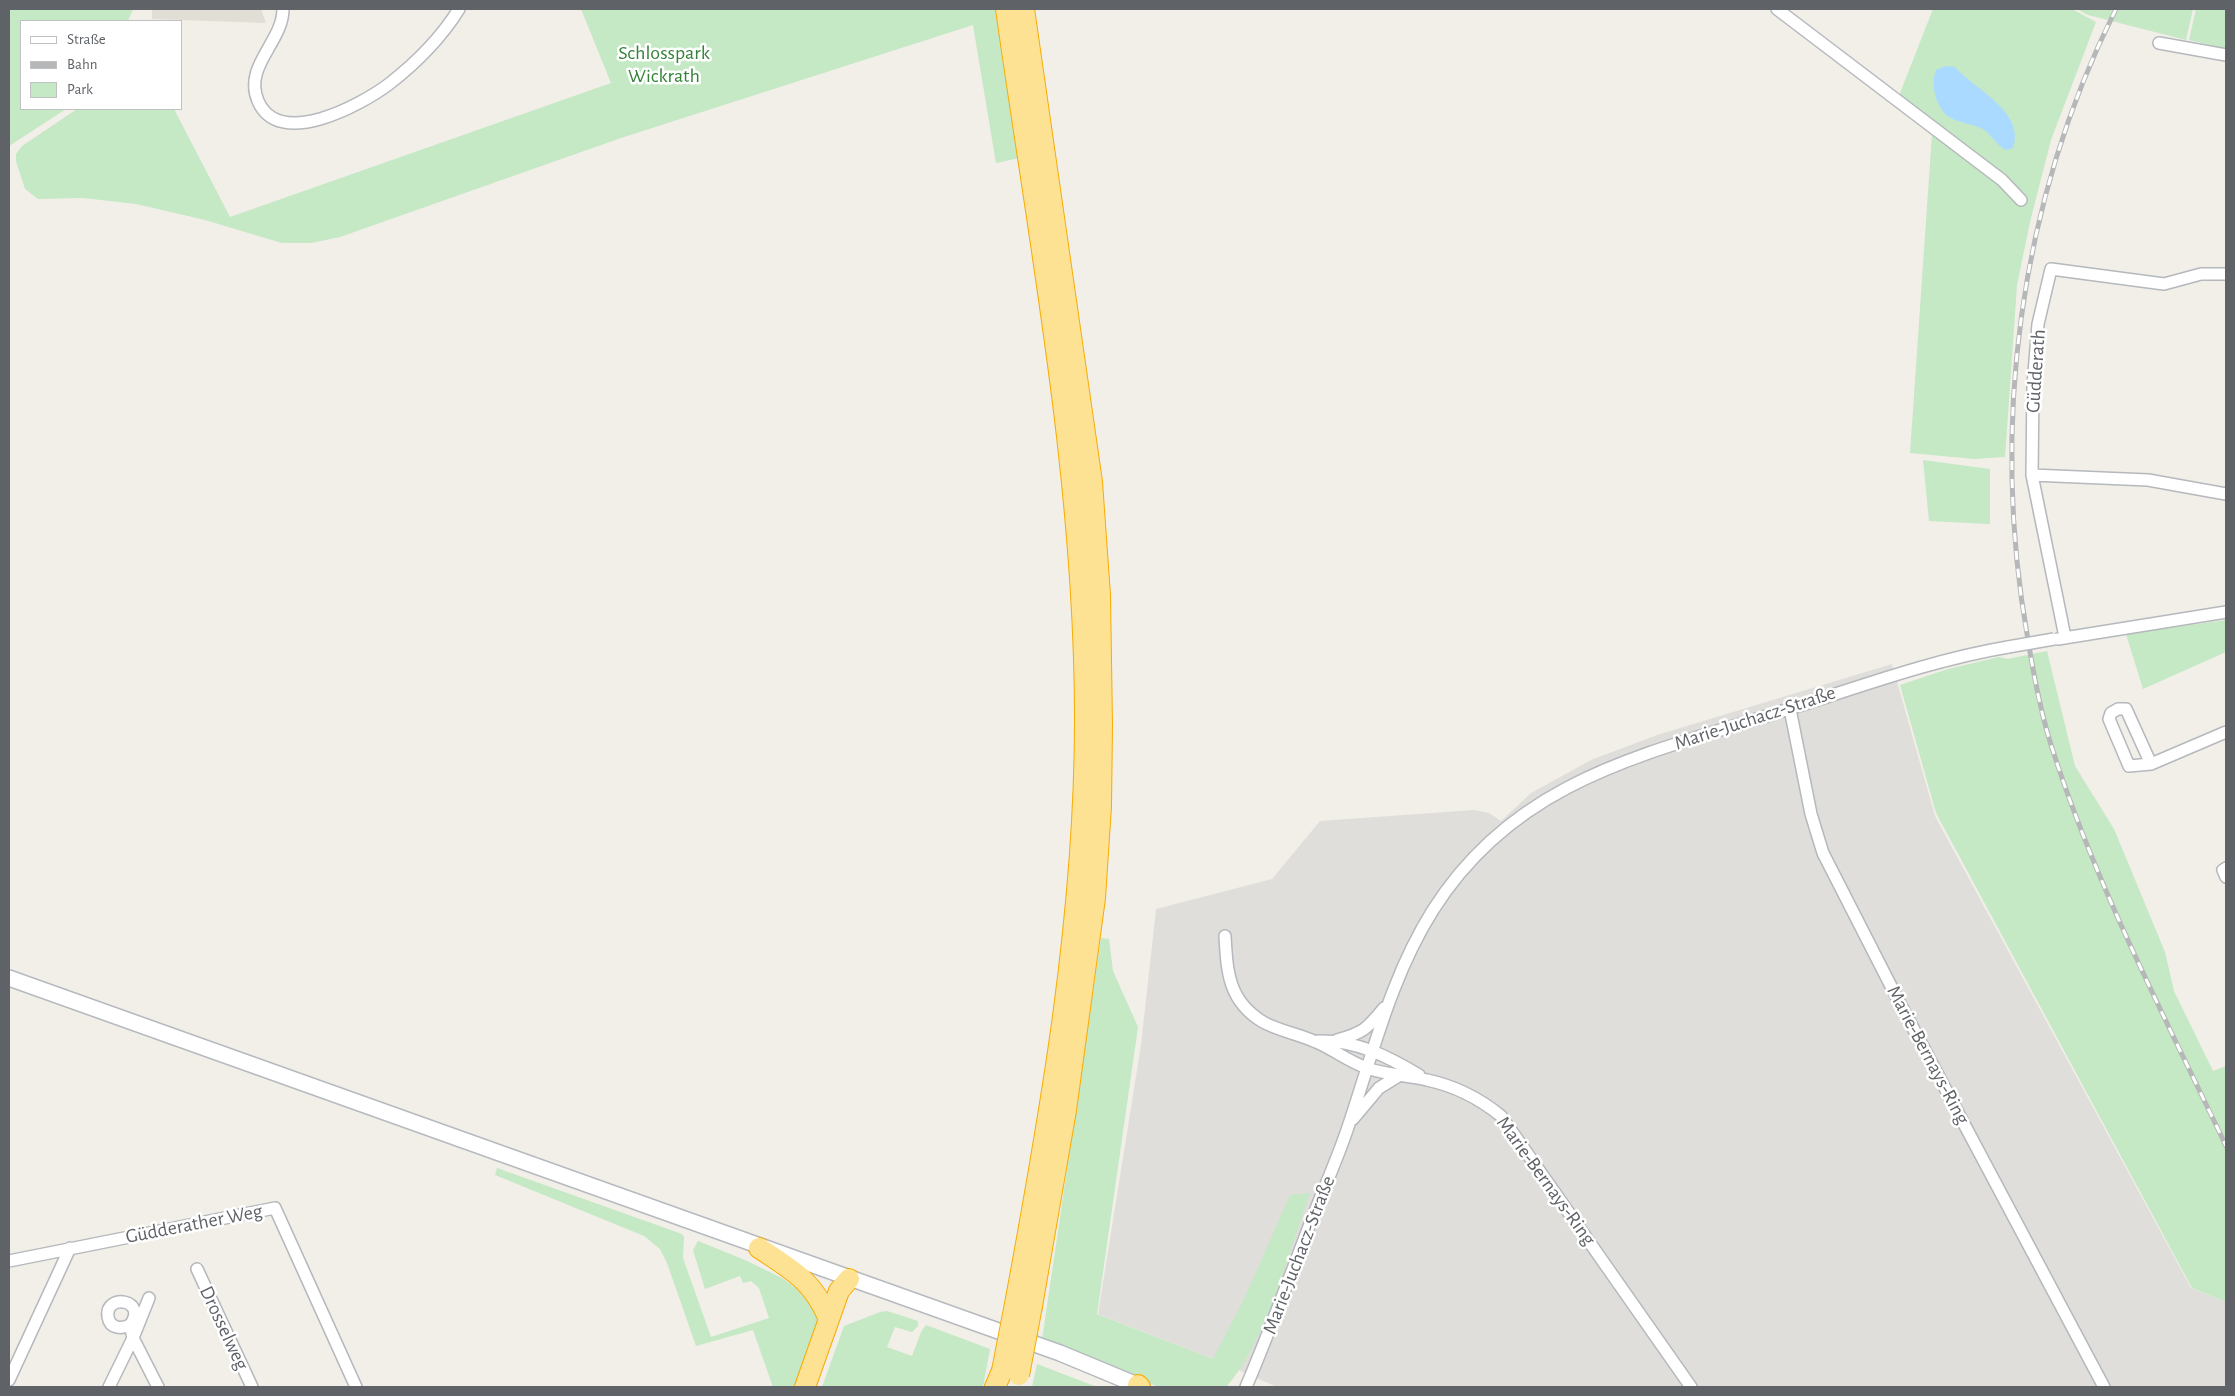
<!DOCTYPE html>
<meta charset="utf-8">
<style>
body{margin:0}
#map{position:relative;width:2235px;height:1396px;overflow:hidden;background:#f1efe8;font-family:"Alegreya Sans",sans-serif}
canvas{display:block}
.frame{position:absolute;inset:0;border:10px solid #5f6368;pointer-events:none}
.legend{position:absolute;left:20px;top:20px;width:162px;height:90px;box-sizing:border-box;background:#fff;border:1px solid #bfc1c3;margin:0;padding:6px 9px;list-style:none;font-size:15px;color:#5f6368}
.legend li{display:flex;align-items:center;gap:10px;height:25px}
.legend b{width:25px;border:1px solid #bfc1c3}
</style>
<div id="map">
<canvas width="2235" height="1396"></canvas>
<div class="frame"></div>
<ul class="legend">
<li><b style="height:6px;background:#fff"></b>Straße</li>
<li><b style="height:6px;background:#b6b7b8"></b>Bahn</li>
<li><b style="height:14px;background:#c5e8c5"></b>Park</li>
</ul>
</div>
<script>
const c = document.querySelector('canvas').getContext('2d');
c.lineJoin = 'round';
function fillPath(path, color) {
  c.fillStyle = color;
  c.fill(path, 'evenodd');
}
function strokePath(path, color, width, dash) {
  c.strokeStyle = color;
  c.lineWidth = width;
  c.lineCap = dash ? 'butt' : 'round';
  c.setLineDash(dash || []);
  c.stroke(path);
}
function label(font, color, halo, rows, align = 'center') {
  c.font = font + ' "Alegreya Sans",sans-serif';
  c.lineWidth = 5;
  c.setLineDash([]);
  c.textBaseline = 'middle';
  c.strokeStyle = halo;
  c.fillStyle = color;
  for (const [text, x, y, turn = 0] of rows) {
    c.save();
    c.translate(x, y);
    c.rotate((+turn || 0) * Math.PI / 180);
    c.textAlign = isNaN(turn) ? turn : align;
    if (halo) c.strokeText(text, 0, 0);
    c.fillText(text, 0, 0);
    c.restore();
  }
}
fillPath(new Path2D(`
 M1892,664L1935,816L2191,1288L2226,1302V1387H1277L1213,1359L1098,1314L1141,1045L1156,909L1272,879L1320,821L1474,810L1489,813L1501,821L1531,793L1591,760L1657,735Z`), '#e0deda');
fillPath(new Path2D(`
 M152,9H261L266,23L152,19Z`), '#e1ded6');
fillPath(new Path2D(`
 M9,9H133L128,21H21V109H66L9,146Z
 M581,9H995L1019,158L996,163L973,25L621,138L340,237L311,243H282L205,220L136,204L83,198L38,199L25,189L16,161V154L22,146L77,109H174L230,217L611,83Z
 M1933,9H2072L2096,22L2051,140L2030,222L2017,285L2005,457L1974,459L1910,453L1932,134L1895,106Z
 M2077,9H2193L2186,40L2088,15Z
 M2196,9H2226V49L2189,40Z
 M1923,460L1990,469V524L1929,521Z
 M2226,620V652L2143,689L2126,634Z
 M2047,651L2075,766L2114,829L2165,952L2174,991L2213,1071L2226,1066V1302L2192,1288L1936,813L1900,685L1948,669L1999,657L2007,659Z
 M1101,938L1109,939L1113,971L1138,1027L1097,1314L1213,1359L1246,1295L1290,1195L1310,1193C1290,1249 1265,1345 1226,1387H1159L1042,1340Z
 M497,1168L682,1234L684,1237L683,1258L711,1337L769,1318L759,1288L751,1281L743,1283L740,1276L705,1289L693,1250L698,1241L745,1260L782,1278L797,1289L819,1316V1323L797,1387H773L753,1330L696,1346L667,1263L660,1249L644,1236L495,1175Z
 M887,1311L918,1321V1326L912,1332L895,1327L887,1347L912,1356L921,1332L926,1325L990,1349L983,1387H822L844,1326L880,1312Z
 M1037,1364L1097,1387H1032Z`), '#c5e8c5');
fillPath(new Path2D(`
 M1946,66L1955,67C1974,89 2026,112 2013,148L2006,150C1995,144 1991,134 1983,129C1972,124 1959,123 1949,117C1936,107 1930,85 1936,70Z`), '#aadaff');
const minor = new Path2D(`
 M283,9C283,42 243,66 258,101C279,150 361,105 389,84C416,63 441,38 459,9
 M1777,9L2002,180L2021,200
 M2159,43L2226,55
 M2032,475L2148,480L2226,494
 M2065,637L2032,475L2033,385L2038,324L2051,269L2164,284L2201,274H2226
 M2058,639L2226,612
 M1790,709L1811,814L1823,853L1896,996L2104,1387
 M2151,764L2126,709H2118L2111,713L2109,719L2129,766L2151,764L2226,732
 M2226,868L2223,870L2226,877
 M1225,936C1227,971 1228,1001 1263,1022C1279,1031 1299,1034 1316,1042C1333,1049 1349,1062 1367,1068C1386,1075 1407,1075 1427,1080C1455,1086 1479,1098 1501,1116L1691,1387
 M1337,1040C1363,1033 1367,1029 1384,1008
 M1318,1041C1356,1040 1387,1056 1419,1075
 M1353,1119L1379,1088L1400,1075
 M9,1261L275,1208L356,1387
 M197,1269L252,1387
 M130,1325C122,1329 110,1329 108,1317C104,1293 149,1299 130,1325L133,1338L158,1387
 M9,1380L70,1248
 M109,1387L133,1338L149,1298
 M1246,1387C1269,1333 1289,1279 1310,1224C1323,1190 1339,1156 1350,1121C1374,1049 1392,975 1433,910C1517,777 1651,753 1789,709C1862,686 1932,660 2008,647`);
const secondary = new Path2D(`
 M9,978L1060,1353L1142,1387`);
const motorway = new Path2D(`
 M1006,9C1039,243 1085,481 1085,719C1085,916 1051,1110 1015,1304
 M1024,9L1092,482L1100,595L1102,725L1101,806L1095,898L1066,1110L1032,1306
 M759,1248C792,1270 812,1280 828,1317
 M1138,1385L1140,1387
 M805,1387L839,1291L849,1279
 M995,1387L1002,1371`);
strokePath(minor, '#b5b8bc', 14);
strokePath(secondary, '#b6babf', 18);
strokePath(motorway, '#f9ab00', 22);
strokePath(minor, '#fff', 11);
strokePath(secondary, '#fff', 15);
strokePath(motorway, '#fde293', 20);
const rail = new Path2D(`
 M2116,9C2019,202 1990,427 2028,640C2034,677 2041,715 2053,751C2097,888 2165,1017 2226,1146`);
strokePath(rail, '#b6b7b8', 5);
strokePath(rail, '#fff', 3, [9]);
const minorBridge = new Path2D(`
 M2008,647L2054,639`);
const motorwayBridge = new Path2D(`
 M1002,1371L1015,1304
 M1019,1375L1032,1306`);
strokePath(minorBridge, '#b5b8bc', 14, []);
strokePath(motorwayBridge, '#f9ab00', 22, []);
strokePath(minorBridge, '#fff', 11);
strokePath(motorwayBridge, '#fde293', 20);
label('20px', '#348238', '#fff', [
 ["Schlosspark",664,53],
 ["Wickrath",664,76]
]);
label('20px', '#5f6368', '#fff', [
 ["Güdderath",2036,371,-86],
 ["Marie-Juchacz-Straße",1755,718,-18],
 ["Marie-Bernays-Ring",1928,1055,62],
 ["Marie-Bernays-Ring",1546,1181,54],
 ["Güdderather Weg",194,1224,-11],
 ["Marie-Juchacz-Straße",1299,1255,-69],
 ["Drosselweg",224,1328,65]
]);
</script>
